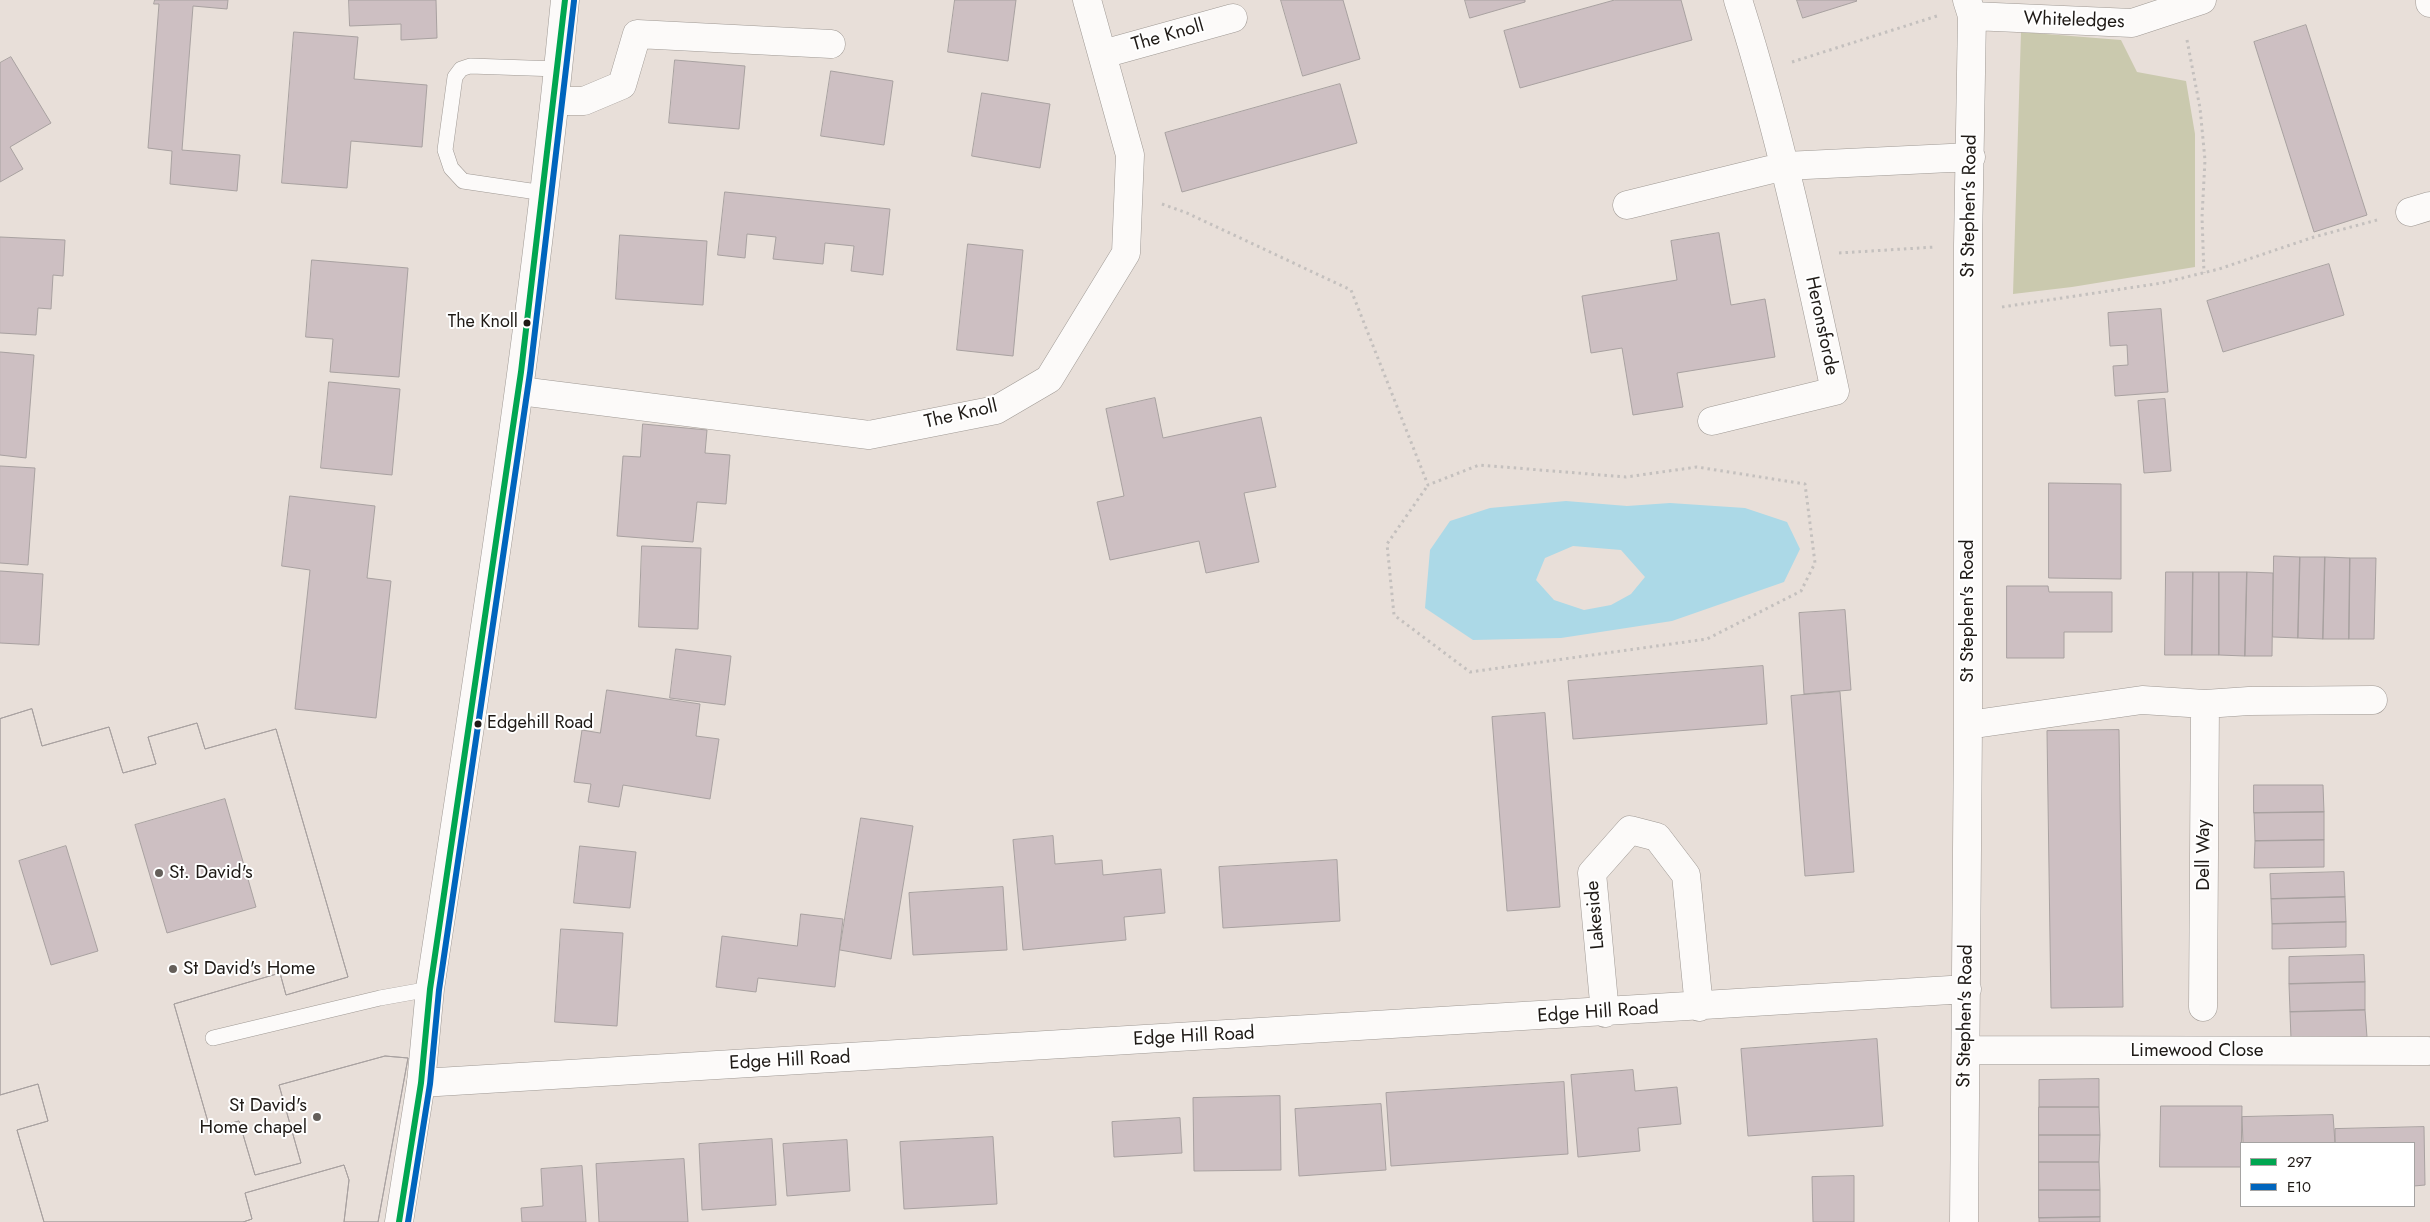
<!DOCTYPE html>
<style>
body{margin:0}
#map{position:relative;width:2430px;height:1222px;overflow:hidden;background:#e8dfd9;font-family:Jost,sans-serif}
canvas{display:block}
.legend{position:absolute;left:2240px;top:1142px;width:175px;height:65px;box-sizing:border-box;background:#fff;border:1px solid #a5a3a2;margin:0;padding:6px 9px;list-style:none;font-size:15px;color:#1f1a16}
.legend li{display:flex;align-items:center;gap:10px;height:25px}
.legend b{width:25px;border:1px solid #a5a3a2}
</style>
<div id="map">
<canvas width="2430" height="1222"></canvas>
<ul class="legend">
<li><b style="height:6px;background:#00a651"></b>297</li>
<li><b style="height:6px;background:#0065bd"></b>E10</li>
</ul>
</div>
<script>
const c = document.querySelector('canvas').getContext('2d');
c.lineJoin = 'round';
function fillPath(path, color) {
  c.fillStyle = color;
  c.fill(path, 'evenodd');
}
function strokePath(path, color, width, dash) {
  c.strokeStyle = color;
  c.lineWidth = width;
  c.lineCap = dash ? 'butt' : 'round';
  c.setLineDash(dash || []);
  c.stroke(path);
}
function label(font, color, halo, rows, align = 'center') {
  c.font = font + ' Jost,sans-serif';
  c.lineWidth = 4;
  c.setLineDash([]);
  c.textBaseline = 'middle';
  c.strokeStyle = halo;
  c.fillStyle = color;
  for (const [text, x, y, turn = 0] of rows) {
    c.save();
    c.translate(x, y);
    c.rotate((+turn || 0) * Math.PI / 180);
    c.textAlign = isNaN(turn) ? turn : align;
    if (halo) c.strokeText(text, 0, 0);
    c.fillText(text, 0, 0);
    c.restore();
  }
}
fillPath(new Path2D(`
 M2021,32L2121,40L2137,72L2186,81L2195,134V267L2072,287L2013,294Z`), '#cac9ae');
fillPath(new Path2D(`
 M1566,501L1627,506L1670,503L1745,508L1787,522L1800,549L1784,582L1672,621L1561,638L1473,640L1425,608L1430,550L1450,521L1490,508ZM1573,546L1621,550L1645,577L1631,594L1611,605L1584,610L1554,600L1536,580L1545,558Z`), '#acd9e7');
const building = new Path2D(`
 M155,0H228L227,9L193,6L182,150L240,155L237,191L170,184L172,151L148,148L159,4H154Z
 M349,0H436L437,38L401,40V24L350,26Z
 M955,0H1016L1008,61L948,52Z
 M1281,0H1343L1360,59L1303,76Z
 M1465,0H1525V2L1470,18Z
 M1615,0H1681L1692,40L1520,88L1504,31Z
 M1797,0H1856L1857,1L1803,18Z
 M2306,25L2367,215L2314,232L2254,42Z
 M294,32L358,37L354,79L427,85L422,147L351,141L347,188L282,183Z
 M11,57L51,123L10,147L23,169L0,182V63Z
 M675,60L745,66L739,129L669,123Z
 M831,71L893,81L884,145L821,136Z
 M1340,84L1357,143L1182,192L1165,133Z
 M982,93L1050,104L1040,168L972,156Z
 M725,192L890,209L883,275L851,271L854,246L825,243L823,264L773,259L776,237L747,234L745,258L718,255Z
 M1719,233L1731,305L1765,299L1775,357L1677,373L1683,407L1633,415L1622,348L1591,353L1582,296L1677,280L1671,241Z
 M620,235L707,241L703,305L616,299Z
 M0,237L65,240L63,276L53,275L51,309L38,308L36,335L0,333Z
 M968,244L1023,250L1013,356L957,350Z
 M312,260L408,268L399,377L330,372L333,339L306,337Z
 M2329,264L2344,315L2223,352L2207,301Z
 M2161,309L2168,392L2115,396L2113,366L2128,365L2127,345L2110,346L2108,313Z
 M0,352L34,355L26,458L0,455Z
 M329,382L400,389L392,475L321,468Z
 M1155,398L1163,438L1261,417L1276,487L1244,493L1259,562L1206,573L1199,541L1110,560L1097,502L1124,496L1106,409Z
 M2165,399L2171,471L2144,473L2138,401Z
 M643,424L707,430L705,453L730,455L726,504L697,502L693,542L617,536L623,456L640,457Z
 M0,466L35,468L28,565L0,563Z
 M2049,483L2121,484V579L2049,578Z
 M290,496L375,506L367,578L391,581L376,718L295,709L310,570L282,566Z
 M642,546L701,548L698,629L639,627Z
 M2274,556L2300,557L2298,638L2273,637Z
 M2300,557H2325L2323,639L2298,638Z
 M2325,557L2350,558L2349,639H2323Z
 M2350,558H2376L2374,639H2349Z
 M0,571L43,574L39,645L0,643Z
 M2166,572H2193L2192,655H2165Z
 M2193,572H2219V655H2192Z
 M2219,572H2247L2245,656L2219,655Z
 M2247,572L2273,573L2272,656H2245Z
 M2007,586H2048L2049,592H2112V632H2064V658H2007Z
 M1845,610L1851,690L1804,694L1799,613Z
 M676,649L731,656L725,705L670,698Z
 M1763,666L1767,724L1573,739L1568,681Z
 M607,690L700,704L696,736L719,739L710,799L623,785L619,807L588,802L591,784L574,782L582,730L600,733Z
 M1840,692L1854,872L1805,876L1791,696Z
 M32,709L42,746L109,727L123,773L156,764L148,737L197,723L205,749L276,729L348,977L286,995L280,973L174,1004L210,1129L239,1121L255,1175L301,1163L279,1085L385,1056L408,1058L378,1222H344L349,1180L344,1165L245,1193L252,1219L243,1222H44L17,1130L48,1121L38,1084L0,1095V719ZM225,799L256,907L167,933L135,825ZM66,846L98,951L51,965L19,861Z
 M32,709L42,746L109,727L123,773L156,764L148,737L197,723L205,749L276,729L348,977L286,995L280,973L174,1004L210,1129L239,1121L255,1175L301,1163L279,1085L385,1056L408,1058L378,1222H344L349,1180L344,1165L245,1193L252,1219L243,1222H44L17,1130L48,1121L38,1084L0,1095V719Z
 M1545,713L1560,907L1507,911L1492,717Z
 M2119,730L2123,1007L2051,1008L2047,731Z
 M2254,785H2323L2324,812L2254,813Z
 M2324,812V840L2255,841L2254,813Z
 M861,818L913,826L891,959L840,950Z
 M1053,836L1055,864L1102,860L1103,875L1161,869L1165,913L1124,917L1126,940L1023,950L1013,840Z
 M2324,840V867L2254,868L2255,841Z
 M580,846L636,852L630,908L574,903Z
 M1337,860L1340,921L1223,928L1219,867Z
 M2344,872L2345,897L2271,899L2270,874Z
 M1003,887L1007,950L913,955L909,893Z
 M2345,897L2346,922L2272,924L2271,899Z
 M801,914L843,919L835,987L758,978L756,992L716,987L722,936L797,946Z
 M2346,922V947L2272,949V924Z
 M561,929L623,933L617,1026L555,1022Z
 M2364,955L2365,982L2289,984V957Z
 M2365,982V1010L2290,1012L2289,984Z
 M2365,1010L2367,1037L2291,1039L2290,1012Z
 M1877,1039L1883,1126L1748,1136L1741,1049Z
 M1633,1070L1635,1091L1677,1087L1681,1124L1638,1128L1640,1151L1578,1157L1571,1075Z
 M2099,1079V1107H2039V1080Z
 M1564,1082L1568,1154L1391,1166L1386,1093Z
 M1280,1096L1281,1170L1194,1171L1193,1098Z
 M1381,1104L1386,1170L1299,1176L1295,1109Z
 M2161,1106H2242L2241,1167H2160Z
 M2039,1107H2099L2100,1135H2039Z
 M2333,1115L2335,1143H2243L2242,1117Z
 M1180,1118L1182,1153L1114,1157L1112,1122Z
 M2424,1127L2425,1185L2414,1186V1143H2335V1129Z
 M2039,1135H2100L2099,1162H2039Z
 M993,1137L997,1204L904,1209L900,1142Z
 M772,1139L776,1205L702,1210L699,1144Z
 M847,1140L850,1191L787,1196L783,1144Z
 M684,1159L688,1222H599L596,1164Z
 M2039,1162H2099L2100,1190H2039Z
 M582,1166L586,1222H522L521,1208L543,1206L541,1169Z
 M1854,1176V1222H1813L1812,1177Z
 M2039,1190H2100V1217L2039,1218Z
 M2100,1217V1222H2039V1218Z`);
fillPath(building, '#cdbfc2');
strokePath(building, '#a8a1a0', 1);
const lane = new Path2D(`
 M544,193L463,181L451,168L445,150L455,77L461,69L470,66L558,69
 M213,1038L380,998L430,989`);
const street = new Path2D(`
 M2430,0V3
 M1972,16L2132,23L2202,0
 M1103,54L1233,18
 M555,101H584L622,85L637,34L831,44
 M1627,205L1785,166L1971,157
 M2410,212L2430,206
 M520,391L869,435L996,410L1049,379L1126,253L1130,155L1087,0
 M1712,421L1835,391C1807,260 1779,129 1738,0
 M1968,725L2142,700L2205,704L2249,701L2373,700
 M2203,1007L2205,704
 M1605,1013L1592,873L1630,830L1657,837L1686,875L1699,1007
 M1966,1050L2428,1051
 M421,1083L1967,989
 M1964,1222L1968,725V245L1972,16L1967,0`);
const secondary = new Path2D(`
 M399,1222L421,1083L430,989C480,660 533,331 565,0`);
strokePath(lane, '#9f9994', 16);
strokePath(street, '#9f9994', 29);
strokePath(secondary, '#9f9994', 29);
strokePath(new Path2D(`
 M2187,40L2200,108L2205,160L2202,217L2204,273
 M1792,62L1937,16
 M1162,204L1187,213L1351,290L1428,485L1479,465L1626,477L1697,467L1805,484L1815,563L1801,591L1707,639L1470,672L1394,615L1387,544L1428,485
 M1839,253L1935,247
 M2002,307L2162,283L2219,269L2314,237L2377,220`), '#c4c0be', 3, [2.5, 4]);
strokePath(lane, '#fcfaf9', 15);
strokePath(street, '#fcfaf9', 28);
strokePath(secondary, '#fcfaf9', 28);
strokePath(new Path2D(`
 M399,1222L421,1083L430,989L521,372L565,0`), '#00a651', 6);
strokePath(new Path2D(`
 M408,1222L430,1084L439,990L530,373L574,1`), '#0065bd', 6);
for (const [x, y, r, color] of [
 [527,323,4.5,"#1f1a16"],
 [478,724,4.5,"#1f1a16"],
 [159,873,5,"#655f5a"],
 [173,969,5,"#655f5a"],
 [317,1117,5,"#655f5a"]
]) {
  const dot = new Path2D();
  dot.arc(x, y, r, 0, 2 * Math.PI);
  c.fillStyle = color;
  c.fill(dot);
  strokePath(dot, '#fff', 2);
}
label('18px', '#1f1a16', '#fff', [
 ["The Knoll",518,323],
 ["Edgehill Road",487,724,"left"]
], 'right');
label('19px', '#1f1a16', '#fff', [
 ["Whiteledges",2074,21,2],
 ["The Knoll",1168,36,-16],
 ["St Stephen's Road",1970,206,-89],
 ["Heronsforde",1821,326,78],
 ["The Knoll",961,415,-13],
 ["St Stephen's Road",1968,611,-90],
 ["Dell Way",2204,855,-90],
 ["Lakeside",1596,915,-95],
 ["Edge Hill Road",1598,1013,-4],
 ["St Stephen's Road",1966,1016,-89],
 ["Edge Hill Road",1194,1037,-3],
 ["Limewood Close",2197,1051],
 ["Edge Hill Road",790,1061,-3]
]);
label('19px', '#1f1a16', '#fff', [
 ["St. David's",169,873],
 ["St David's Home",183,969],
 ["St David's",307,1106,"right"],
 ["Home chapel",307,1128,"right"]
], 'left');
</script>
